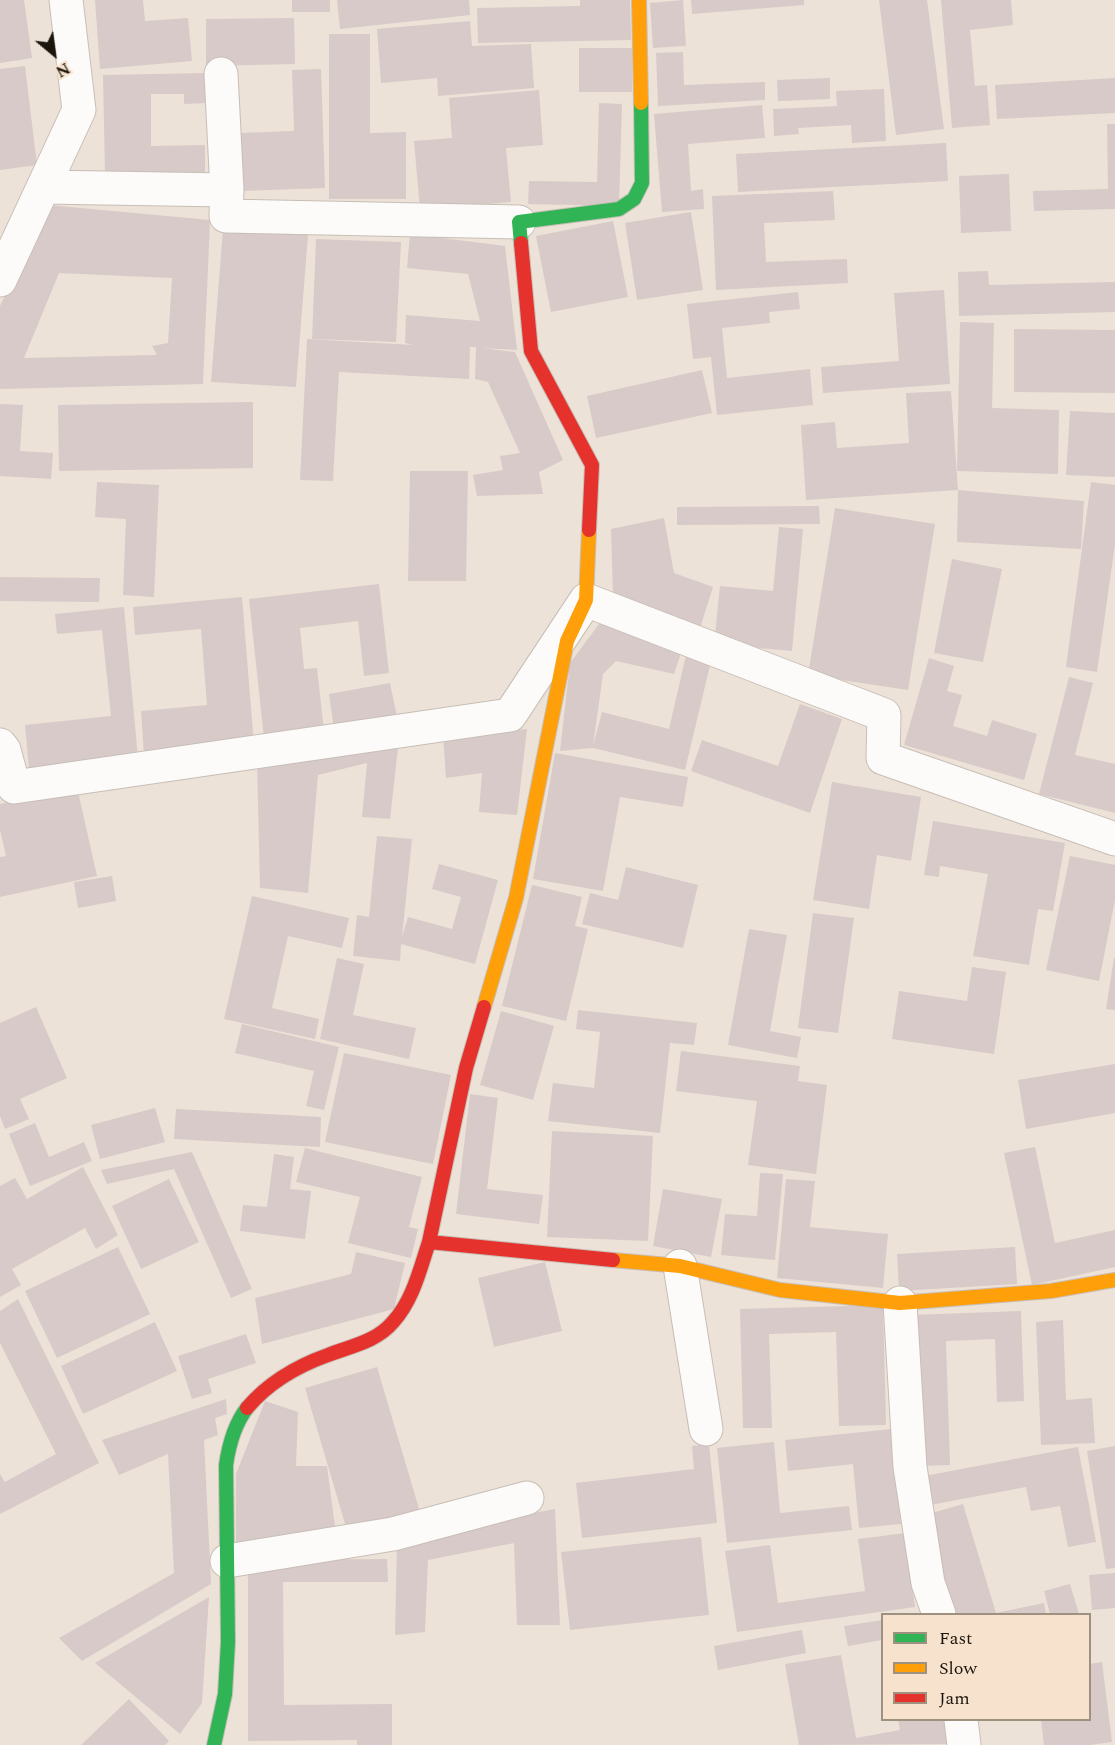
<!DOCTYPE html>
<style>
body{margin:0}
#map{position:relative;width:1115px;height:1745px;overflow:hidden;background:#ede2d7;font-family:Spectral,serif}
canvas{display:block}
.legend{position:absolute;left:881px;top:1613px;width:210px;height:108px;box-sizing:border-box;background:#f7e3cd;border:2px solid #9f9180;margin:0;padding:8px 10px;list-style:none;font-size:18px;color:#1b150d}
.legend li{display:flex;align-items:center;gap:12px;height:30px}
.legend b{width:30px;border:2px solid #9f9180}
.north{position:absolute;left:24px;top:24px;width:60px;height:60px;-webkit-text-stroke:4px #f7e3cd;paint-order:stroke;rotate:151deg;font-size:16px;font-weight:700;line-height:24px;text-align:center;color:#1b150d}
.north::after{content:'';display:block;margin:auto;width:21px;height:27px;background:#1b150d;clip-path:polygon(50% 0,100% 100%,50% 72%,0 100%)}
</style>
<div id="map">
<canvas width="1115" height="1745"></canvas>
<ul class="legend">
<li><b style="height:8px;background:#30b455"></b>Fast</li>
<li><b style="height:8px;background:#ff9f0a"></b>Slow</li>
<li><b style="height:8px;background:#e5322d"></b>Jam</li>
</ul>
<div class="north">N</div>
</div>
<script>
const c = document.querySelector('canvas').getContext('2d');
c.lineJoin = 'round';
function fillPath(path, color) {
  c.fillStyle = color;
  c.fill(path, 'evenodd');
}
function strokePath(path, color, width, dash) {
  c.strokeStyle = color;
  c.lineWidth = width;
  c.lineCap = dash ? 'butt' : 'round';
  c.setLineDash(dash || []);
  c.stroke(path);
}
fillPath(new Path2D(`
 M0,0H24L32,58L0,63Z
 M95,0H143L145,21L188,18L192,61L100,69Z
 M292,0H330V12H292Z
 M337,0H469L470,15L340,29Z
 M580,0H630L631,40L478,43L477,8L580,6Z
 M683,0L686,46L653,48L650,3Z
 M691,0H804V5L692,14Z
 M879,0H927L944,129L896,135Z
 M941,0H1011L1013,25L970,30L975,86L987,85L990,125L952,128Z
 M294,18L295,64L206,66V19Z
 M470,21L472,46L531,44L534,88L438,96L437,78L381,83L377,29Z
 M329,34H370V133L406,132V199H329Z
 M579,48H632V92H579Z
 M683,52L684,85L765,82V100L658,106L656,53Z
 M25,66L37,165L0,170V69Z
 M321,69L325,188L242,191L240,133L294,131L292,70Z
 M208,73V103L184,104V94H151V146L205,145V173L105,175L103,75Z
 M830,78V99L778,101L777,80Z
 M1115,78V113L997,119L995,85Z
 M884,89L886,141L852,143L851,125L798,128L799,134L774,136L773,109L837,106L836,91Z
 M539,90L543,145L506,148L511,202L420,210L414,141L452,138L449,98Z
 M599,103L622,104L619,206L528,204L529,181L597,182Z
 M762,105L765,138L688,144L691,191L703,189L704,209L662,212L654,114Z
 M1107,124H1115V209L1034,211L1033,191L1108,189Z
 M946,143L948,181L738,192L736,154Z
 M1009,174L1011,231L961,233L959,176Z
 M833,191L835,220L764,223L766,262L847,259L848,283L716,290L712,196Z
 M48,205L210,220L203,384L0,389V306ZM59,273L172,278L168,343L152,346L157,355L24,358Z
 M691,212L703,290L637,300L625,223Z
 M613,221L628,297L551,312L536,236Z
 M223,229L308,235L296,387L211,382Z
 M410,234L505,246L517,350L481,348L515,352L563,460L539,472L543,494L477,496L473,475L503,470L500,456L520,453L488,382L475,379L476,347H470L469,379L339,372L333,481L300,480L307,339L413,345L405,343L406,315L480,321L468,274L407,268Z
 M316,239L401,242L396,342L312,339Z
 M988,271L989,285L1115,282V312L959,316L958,272Z
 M944,290L950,384L823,393L821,367L899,361L894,293Z
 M798,292L800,309L769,312L770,323L722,328L727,378L810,369L813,405L717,415L711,357L693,359L687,304Z
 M960,322L994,323L992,408L1059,410L1058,474L957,471Z
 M1014,329L1115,330V393L1014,392Z
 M702,370L712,413L596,438L587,396Z
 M951,391L958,490L806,500L801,425L835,422L837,448L909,443L906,393Z
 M253,402V468L59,471L58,405Z
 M0,404L23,405L20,451L53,453L51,479L0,476Z
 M1070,411L1115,413V477L1066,475Z
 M410,471H468L466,581H408Z
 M97,482L159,485L154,597L123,595L126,519L95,517Z
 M1091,482L1115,485V544L1097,672L1066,667Z
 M958,490L1084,501L1081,549L957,542Z
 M819,506L820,524L677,525V507Z
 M835,508L935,524L908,690L808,675Z
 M664,518L674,573L713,587L700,628L613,596L611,529Z
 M779,527L803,529L792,651L714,644L720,586L773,591Z
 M952,559L1002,569L983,662L934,653Z
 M0,577L100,578L99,602L0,601Z
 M379,584L389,673L364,676L358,621L300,628L304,669L317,668L324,731L264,738L249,599Z
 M242,597L254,745L144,755L141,711L207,705L201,629L135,635L133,607Z
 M124,607L138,758L29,769L25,725L111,716L102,630L57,634L55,614Z
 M602,620L685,641L674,674L616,661L603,674L593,746L602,712L669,729L687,651L712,657L685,770L593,748L560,751L570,663Z
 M929,658L954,666L947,691L962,695L953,726L987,736L992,720L1037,734L1024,780L904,745Z
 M1069,677L1093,683L1075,755L1115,764V813L1039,794Z
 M390,683L397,717L334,729L329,694Z
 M800,704L842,719L810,813L691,771L702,740L778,766Z
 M527,729L517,815L479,812L482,773L446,778L443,735Z
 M399,739L390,819L362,817L367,763L318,775L308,893L260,888L257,761Z
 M555,753L688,777L683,807L620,797L603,891L533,879Z
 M832,782L921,797L911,861L877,855L869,909L813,900Z
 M77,787L97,876L0,897V857L6,856L0,830V804Z
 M933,821L1065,843L1053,911L1038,909L1029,965L973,956L988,874L940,866L939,877L924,875Z
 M377,836L412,839L402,937L408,917L452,929L461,897L432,889L439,864L498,880L475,964L401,944L400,961L353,956L357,915L369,917Z
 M1070,856L1115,865V900L1099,981L1046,970Z
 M626,867L698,885L683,948L582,924L590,893L618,900Z
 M112,876L116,901L78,908L74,882Z
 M532,885L582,897L575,926L588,929L566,1021L502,1006Z
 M252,896L349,918L342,948L288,936L272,1008L319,1019L315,1039L224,1019Z
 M813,913L854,918L838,1033L798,1028Z
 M749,929L787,935L770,1031L801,1037L797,1058L728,1045Z
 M337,958L364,964L353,1015L416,1028L409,1059L320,1039Z
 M1114,958H1115V1010L1106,1009Z
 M972,967L1006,972L994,1054L892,1039L899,991L967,1001Z
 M36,1007L67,1078L20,1099L29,1119L5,1129L0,1116V1023Z
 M578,1010L697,1023L694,1045L670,1043L660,1133L548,1121L553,1083L594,1088L600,1032L576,1029Z
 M501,1011L554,1026L533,1100L480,1085Z
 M242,1024L339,1047L324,1110L306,1106L314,1071L235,1053Z
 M681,1051L800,1066L798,1081L827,1085L816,1174L748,1165L757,1101L676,1091Z
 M344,1053L451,1075L433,1164L325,1142Z
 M1115,1064V1113L1026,1129L1018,1080Z
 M470,1094L498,1098L487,1189L543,1195L539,1224L456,1214Z
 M155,1108L165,1142L100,1159L91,1125Z
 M176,1109L321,1117L320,1147L174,1139Z
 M35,1123L49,1157L84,1142L92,1161L30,1186L9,1134Z
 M552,1131L653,1136L648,1241L547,1237Z
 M1035,1147L1055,1243L1115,1230V1267L1032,1285L1004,1153Z
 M305,1148L422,1177L409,1227L418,1229L411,1258L348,1243L360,1197L296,1182Z
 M192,1152L252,1289L231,1298L174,1169L107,1184L101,1170Z
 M274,1154L294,1157L290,1189L311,1191L305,1239L240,1231L243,1205L267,1207Z
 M83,1167L118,1235L96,1249L85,1228L12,1269L21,1285L0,1297V1186L15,1178L27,1199Z
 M760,1173L783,1174L775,1260L721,1255L725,1214L757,1216Z
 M169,1179L199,1242L141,1269L112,1206Z
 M786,1179L815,1181L810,1227L888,1234L883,1288L777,1278Z
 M663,1189L722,1199L711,1257L653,1246Z
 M118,1247L150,1314L57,1358L25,1291Z
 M1015,1247L1017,1284L899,1291L897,1254Z
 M356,1252L405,1263L394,1309L262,1344L255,1298L351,1274Z
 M545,1262L562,1331L494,1347L478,1278Z
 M18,1299L99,1463L0,1514V1474L5,1482L56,1454L0,1343V1311Z
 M883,1305L886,1425L839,1426L836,1332L769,1334L772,1428H743L740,1309Z
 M1021,1311L1024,1401L997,1402L995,1339L946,1341L950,1465L915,1466L911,1315Z
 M1063,1320L1066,1400L1092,1398L1095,1443L1041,1445L1036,1322Z
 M155,1322L177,1371L83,1414L61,1366Z
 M246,1334L256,1363L208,1379L212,1393L192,1399L178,1356Z
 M377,1367L420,1512L348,1534L305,1388Z
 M226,1399L227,1414L215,1418L218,1435L204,1440L211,1584L82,1661L59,1638L174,1573L168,1454L119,1475L102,1440Z
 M265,1401L298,1412L296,1466H327L336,1534L236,1549V1474Z
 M891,1429L901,1524L859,1528L853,1464L788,1471L785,1440Z
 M774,1442L780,1513L849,1506L852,1530L727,1543L717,1448Z
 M709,1444L717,1523L582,1538L576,1483L694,1469L692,1446Z
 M1115,1446V1568L1106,1569L1087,1451Z
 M1078,1447L1096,1542L1068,1547L1060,1506L1031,1511L1026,1487L925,1506L919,1477Z
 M963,1504L996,1613L1044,1603L1046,1614H955L925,1515Z
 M555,1509L560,1625H517L514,1543L428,1560L425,1632L395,1635L397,1539Z
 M905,1533L915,1607L737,1632L725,1551L770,1545L778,1603L865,1591L858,1539Z
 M701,1537L709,1615L570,1630L561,1552Z
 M387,1559L388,1582H283L284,1705L392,1704V1745H357V1740L248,1741V1560Z
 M1115,1573V1608L1092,1610L1089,1575Z
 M1070,1584L1079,1614H1050L1044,1591Z
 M209,1597L202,1703L180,1734L95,1663Z
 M882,1620V1640L848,1646L844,1626Z
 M802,1630L806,1653L718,1670L714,1646Z
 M841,1655L856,1738L900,1730L898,1720H948L952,1744L799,1745L785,1664Z
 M1102,1662L1112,1742L1090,1745H1044L1041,1720H1090V1664Z
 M129,1699L169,1741L165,1745H81Z`), '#d8cac8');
const street = new Path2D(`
 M221,74L227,190
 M43,187L227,190L226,216L519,222
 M0,280L79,110L66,0
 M0,745L4,750L14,787L510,715L586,600L884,715L883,758L1115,839
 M680,1266L706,1429
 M900,1303L910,1467L928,1583L939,1614
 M227,1561L393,1534L527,1498
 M961,1720L964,1745`);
const fast = new Path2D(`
 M521,243L519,222L619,209L634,199L642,183L641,103
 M214,1745L225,1694L228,1642L226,1465C229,1444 234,1425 247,1408`);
const slow = new Path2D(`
 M639,0L641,103
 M484,1007L516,898L567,641L586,600L589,530
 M613,1260L680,1266L780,1290L900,1303L1051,1291L1115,1280`);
const jam = new Path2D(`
 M521,243L531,351L592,465L589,530
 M429,1242L466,1068L484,1007
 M247,1408C269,1382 297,1366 328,1355C351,1346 376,1342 393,1322C413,1300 420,1269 429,1242L613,1260`);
strokePath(street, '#c7beb6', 35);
strokePath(fast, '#c7beb6', 16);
strokePath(slow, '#c7beb6', 16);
strokePath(jam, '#c7beb6', 16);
strokePath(street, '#fcfbf9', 33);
strokePath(fast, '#30b455', 14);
strokePath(slow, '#ff9f0a', 14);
strokePath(jam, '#e5322d', 14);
</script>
